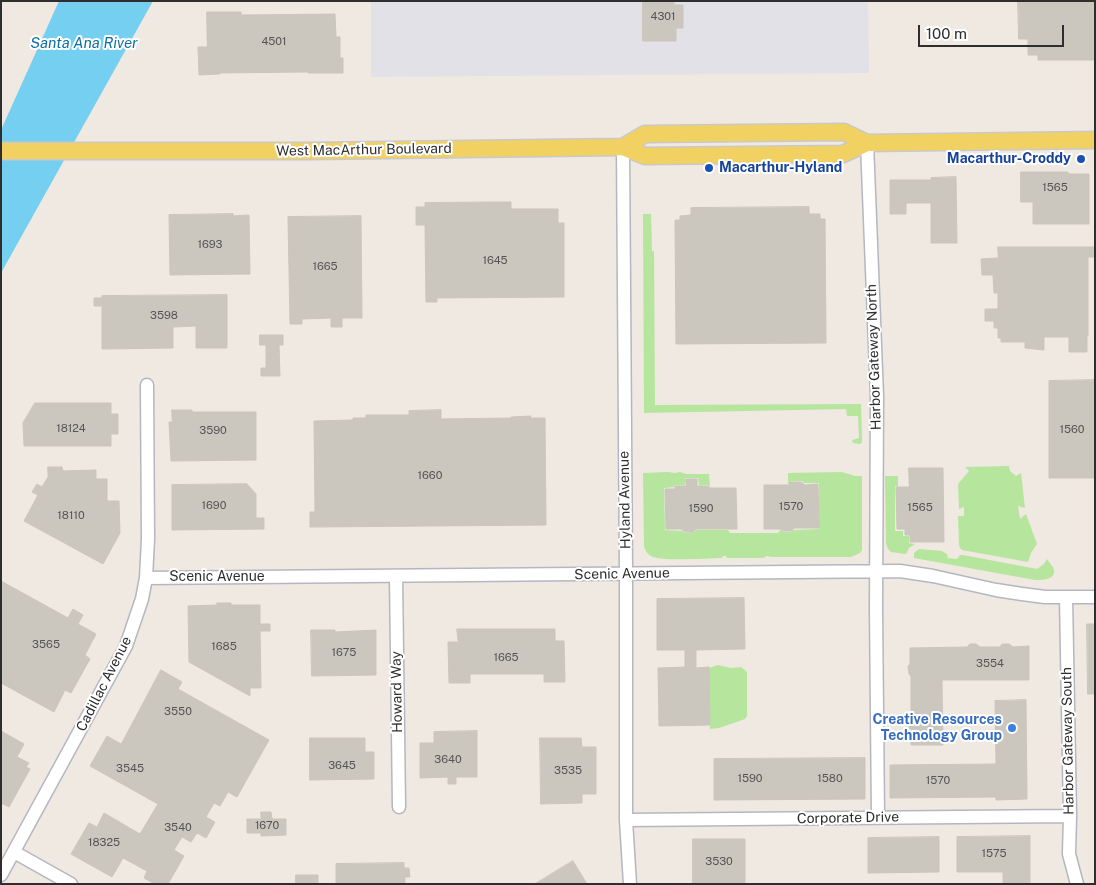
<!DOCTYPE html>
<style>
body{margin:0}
#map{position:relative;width:1096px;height:885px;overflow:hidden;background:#efe9e1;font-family:"Public Sans",sans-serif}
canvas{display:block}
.frame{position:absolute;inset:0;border:2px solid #2e2e2e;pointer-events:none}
.scale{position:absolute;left:918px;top:25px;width:146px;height:22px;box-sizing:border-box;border:2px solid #2e2e2e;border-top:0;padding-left:6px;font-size:15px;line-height:18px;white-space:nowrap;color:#2e2e2e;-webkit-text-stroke:4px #fff;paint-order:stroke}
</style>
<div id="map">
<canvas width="1096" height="885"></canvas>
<div class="frame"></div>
<div class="scale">100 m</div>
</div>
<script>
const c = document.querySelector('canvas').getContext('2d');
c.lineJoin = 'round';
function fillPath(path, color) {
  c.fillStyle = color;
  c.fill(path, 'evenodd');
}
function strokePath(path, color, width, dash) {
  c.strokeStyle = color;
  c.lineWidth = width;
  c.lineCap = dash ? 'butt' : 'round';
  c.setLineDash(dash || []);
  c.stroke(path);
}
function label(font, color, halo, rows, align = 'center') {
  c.font = font + ' "Public Sans",sans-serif';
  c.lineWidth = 4;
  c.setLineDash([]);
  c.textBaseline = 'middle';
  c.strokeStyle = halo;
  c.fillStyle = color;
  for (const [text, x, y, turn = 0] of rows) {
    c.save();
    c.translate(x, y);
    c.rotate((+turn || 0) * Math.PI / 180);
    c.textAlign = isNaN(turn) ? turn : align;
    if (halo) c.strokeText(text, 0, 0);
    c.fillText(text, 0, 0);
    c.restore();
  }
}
fillPath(new Path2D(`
 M371,1H868L869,73L371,77Z`), '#e3e1e8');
fillPath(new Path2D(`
 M643,214H651L652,251H654L655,405L861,404L862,442L860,444L853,443L852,440L859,438L858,416H847L846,409L644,413Z
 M1009,466L1010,471L1016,476L1021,473L1025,508L1018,506L1020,519L1026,514L1037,544L1031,553L1028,562L962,550L960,548L959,545L958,516H964V507L959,509L958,484L969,471L965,467Z
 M668,472L675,473L680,472L686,474H709L710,487L707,485H699L698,478H685V485H675L674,487L664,488L665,530L683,531L686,533L694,532L696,530H728L730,533H778L780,530H782L784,532H791L794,530L819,529V483H804L802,481H791L788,484V473L842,472L855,476H862V550L860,553L851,557H772L766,556L764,558H727L726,556H723L722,558C708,558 661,562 651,556C647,554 646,551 644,547L643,473Z
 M885,476H898V486H895V531H903V536H909V543L915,544L909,548L906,554L891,552L888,549L886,543Z
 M919,549L942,551L947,554L948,558L957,559L960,555H963L1037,569L1044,564L1047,559C1049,562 1053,566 1054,570C1056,580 1041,580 1035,580L914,558V553Z
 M718,665L731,668L741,667L747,672V716L745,719L719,728L710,729L709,668Z`), '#b6e59e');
fillPath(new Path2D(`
 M59,1H153L1,273V130Z`), '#75cff0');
const building = new Path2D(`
 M643,1H674V5H683V28H676V41H643Z
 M1018,1H1095V60H1038V55H1028V39H1019Z
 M207,12H241V15L335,14L336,37H340V58H343V73H308V72L220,73V74L199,75L198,47H207Z
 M1021,172H1068V174H1089V224H1033V202H1021Z
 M956,177L957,243H931V203H906V214H890V180H931V178Z
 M490,202H511V209H558V223H564V297L437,298V302H426L425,225H416V207H425V203Z
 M809,207V214H820V219H825L826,343L676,344L675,220H680V216L691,215V208Z
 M233,214V216L249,215L250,274L170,275L169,215Z
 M361,216L362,318H342V327H331V318L302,319V324H290L288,217Z
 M998,247H1095V257H1088V336H1087V352H1069V337H1044V350L1025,348V342H1001V338H998V328H994V321H985V309H998V293H994L993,275H982L981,259L998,258Z
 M227,295V348H196V326L173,327V348L102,349V306H94V298H102V296Z
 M260,335H283V345H279L280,376H261V368H266V345H260Z
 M1095,380V478H1049V381Z
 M35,403H111V414H118V434H111V446H24L23,423Z
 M172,410H192V412H256V460L171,461L169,422H172Z
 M441,410V419L511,418V417L531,416L530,418H545L546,525L310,527V512H315L314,421L353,420V418H366V415H409V411Z
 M48,467H62L63,471L96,470V479H107V501H119L120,533L103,564L24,521L38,495L32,492L37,484L42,487L48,477Z
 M909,468H943L944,542H910V535H905V529H897L896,487H909Z
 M686,479H697V486H707L710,488H736L737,529H696L693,532H686L681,529H666L665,489H675V486H686Z
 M790,482H801L805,485L818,484L819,528H794L792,531H784L781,529H764V485H789Z
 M247,484L256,494V518H264V529L172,530V485Z
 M1,581L68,618L73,609L83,615L78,624L96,634L85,655L90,659L71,693L65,690L54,712L1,683Z
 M744,598L745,649L696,650V668L709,667L710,725L659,726L658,668L685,667V650H657V599Z
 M217,603H231V605H260V624H270V631H260L261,688H250V696L189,662L188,606L217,605Z
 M1087,624H1095V694H1088Z
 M457,629H555V641H564L565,682H544V674H470V683H449L448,642H458Z
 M311,630H335V632L376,630V675L312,676Z
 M970,644H976L980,647H1000L1002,644H1009L1013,647L1029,646V680H942L943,745H911V729L909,728V719L911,718V676L909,674L908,666L910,664V648L967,647Z
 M161,670L182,682L178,689L269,740L237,797L228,792L220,806L214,803L206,817L215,822L206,838L197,833L191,842L182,837L174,850L184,856L168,884H155L144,878L147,871L123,858L112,877L71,854L89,823L97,827L104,813L140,834L158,804L90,766L107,736L121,744Z
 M1026,700L1027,799L996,800V797L890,798V765L996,764L995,701Z
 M1,731L24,744L17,757L29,763L26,767L30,769L9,807L1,803Z
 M477,731V777H456V784H448V777L420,778V743H434V732Z
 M310,738H365V752H374V779L310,780Z
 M540,738H581L582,747H596V794H582V803L541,804Z
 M865,758V799L714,800V759Z
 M261,812H271L272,819H286V835L261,836V833H247V819H261Z
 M1030,836V884H1003V872H957V837Z
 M939,837V872L868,873V838Z
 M693,839H745V884H693Z
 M573,861L587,884H535Z
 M404,863V868H409L410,877H405V884H336V864Z
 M296,875H318V884H296Z`);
fillPath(building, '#cbc7bf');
strokePath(building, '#cbc5ba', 1);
const minor = new Path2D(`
 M867,143L877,396L876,610L878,818
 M623,147L626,573V820L630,884
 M396,576L399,807
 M146,578L900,571L933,576L996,590L1022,594L1045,597H1095
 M1066,597L1070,816L1069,854L1077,884
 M626,820L1070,816
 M14,852L71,884
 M1,875L126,646L142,599L146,578L148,539L147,385`);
const major = new Path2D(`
 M623,147L645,134L844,132L867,143
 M1,151H310L623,147L645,156L843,154L867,143L1095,140`);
strokePath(minor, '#b4b7c1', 15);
strokePath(major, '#c9c9c9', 19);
strokePath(minor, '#fff', 12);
strokePath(major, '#f2d163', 16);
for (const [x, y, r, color] of [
 [1081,159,5,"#1a4fb4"],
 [709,168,5,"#1a4fb4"],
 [1012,728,5,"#3f7fe0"]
]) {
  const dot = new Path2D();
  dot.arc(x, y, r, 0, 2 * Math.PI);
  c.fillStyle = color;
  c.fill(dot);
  strokePath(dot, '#fff', 2);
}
label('11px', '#555452', null, [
 ["4301",663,17],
 ["4501",274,42],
 ["1565",1055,188],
 ["1693",210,245],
 ["1645",495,261],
 ["1665",325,267],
 ["3598",164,316],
 ["18124",71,429],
 ["1560",1072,430],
 ["3590",213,431],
 ["1660",430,476],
 ["1690",214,506],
 ["1570",791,507],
 ["1565",920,508],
 ["1590",701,509],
 ["18110",71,516],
 ["3565",46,645],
 ["1685",224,647],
 ["1675",344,653],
 ["1665",506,658],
 ["3554",990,664],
 ["3550",178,712],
 ["3640",448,760],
 ["3645",342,766],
 ["3545",130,769],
 ["3535",568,771],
 ["1590",750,779],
 ["1580",830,779],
 ["1570",938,781],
 ["1670",267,826],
 ["3540",178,828],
 ["18325",104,843],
 ["1575",994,854],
 ["3530",719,862]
]);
label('14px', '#2e2e2e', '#fff', [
 ["West MacArthur Boulevard",364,150,-1],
 ["Harbor Gateway North",874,357,-92],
 ["Hyland Avenue",625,500,-91],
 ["Scenic Avenue",622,574,-1],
 ["Scenic Avenue",217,577],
 ["Cadillac Avenue",104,684,-63],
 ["Howard Way",397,692,-91],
 ["Harbor Gateway South",1068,741,-91],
 ["Corporate Drive",848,818,-1]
]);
label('bold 14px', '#164399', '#fff', [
 ["Macarthur-Croddy",1071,159],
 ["Macarthur-Hyland",719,168,"left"]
], 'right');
label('bold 14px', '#366cbe', '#fff', [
 ["Creative Resources",1002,720],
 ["Technology Group",1002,736]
], 'right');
label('italic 15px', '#0d6fa3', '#fff', [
 ["Santa Ana River",84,43]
]);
</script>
